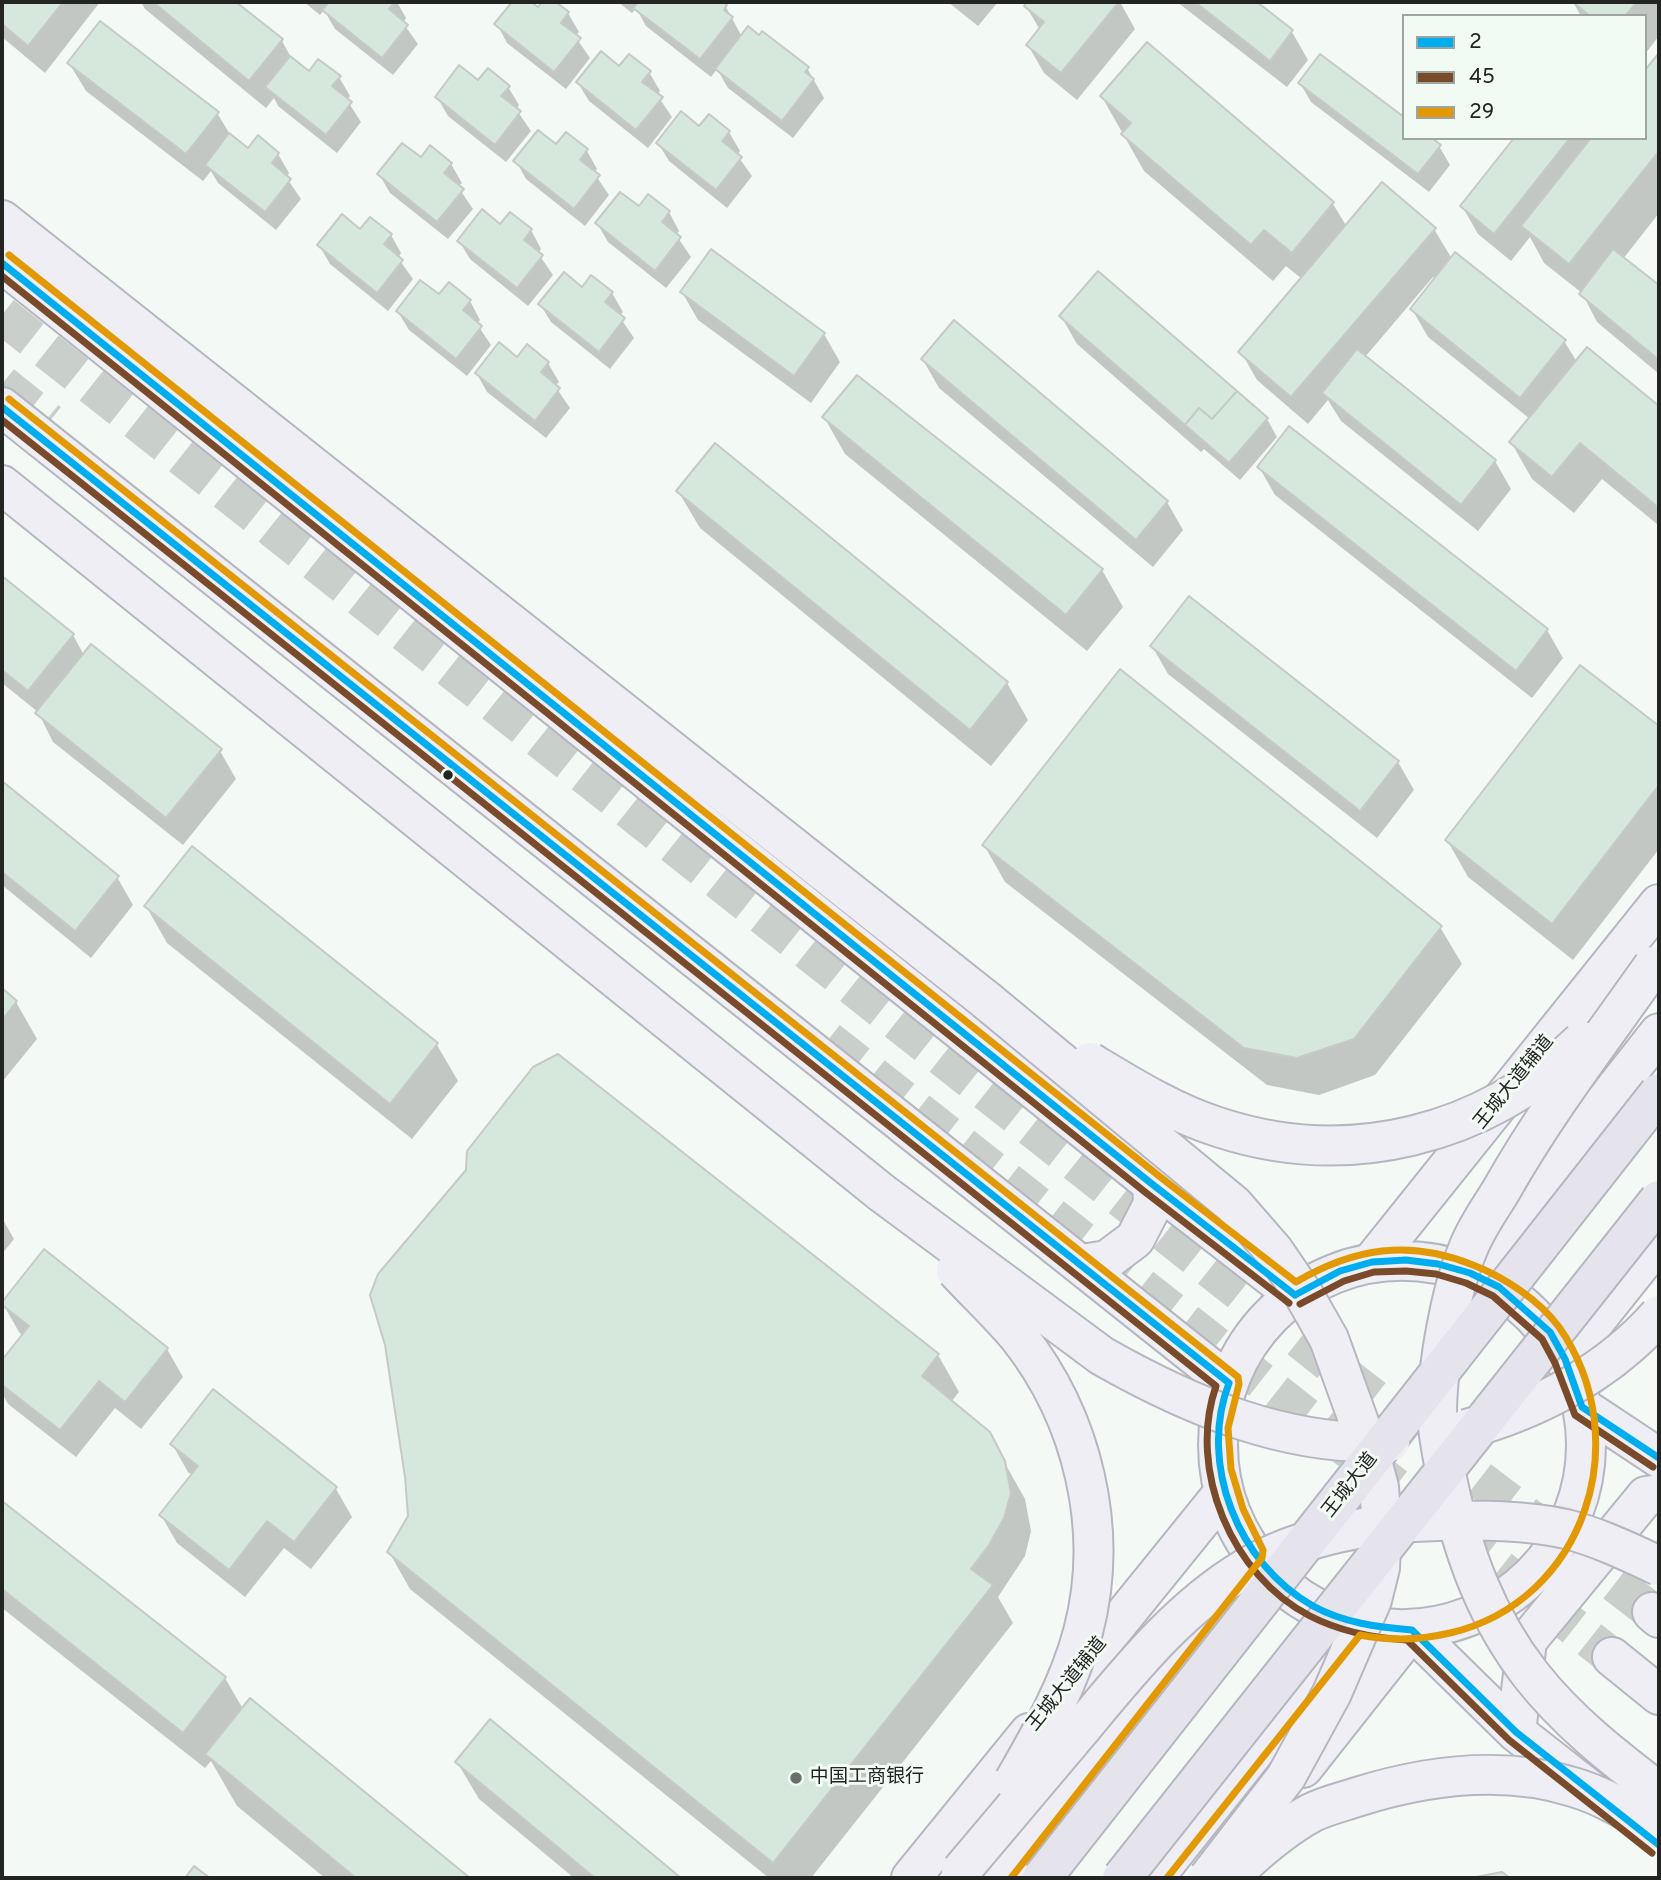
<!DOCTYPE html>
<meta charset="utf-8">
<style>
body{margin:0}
#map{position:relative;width:1661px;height:1880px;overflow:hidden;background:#f3f9f5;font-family:Overpass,sans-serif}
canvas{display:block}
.frame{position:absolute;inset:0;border:4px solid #222522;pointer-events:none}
.legend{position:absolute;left:1402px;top:14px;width:245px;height:126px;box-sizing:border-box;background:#f1fbf4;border:2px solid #9ea5a0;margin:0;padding:9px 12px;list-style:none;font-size:21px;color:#222522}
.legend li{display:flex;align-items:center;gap:14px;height:35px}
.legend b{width:35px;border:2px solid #9ea5a0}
</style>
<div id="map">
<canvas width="1661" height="1880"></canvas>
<div class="frame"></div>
<ul class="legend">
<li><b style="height:9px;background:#00aeef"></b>2</li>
<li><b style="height:9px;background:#7a4b2a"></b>45</li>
<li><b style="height:9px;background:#e29903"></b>29</li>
</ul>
</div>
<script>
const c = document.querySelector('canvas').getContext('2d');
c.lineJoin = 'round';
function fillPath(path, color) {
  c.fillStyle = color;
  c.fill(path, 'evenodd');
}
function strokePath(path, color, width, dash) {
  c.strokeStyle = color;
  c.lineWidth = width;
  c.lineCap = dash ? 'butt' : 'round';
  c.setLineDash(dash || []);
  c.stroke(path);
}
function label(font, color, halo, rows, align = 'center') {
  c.font = font + ' Overpass,"Noto Sans SC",sans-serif';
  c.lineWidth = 6;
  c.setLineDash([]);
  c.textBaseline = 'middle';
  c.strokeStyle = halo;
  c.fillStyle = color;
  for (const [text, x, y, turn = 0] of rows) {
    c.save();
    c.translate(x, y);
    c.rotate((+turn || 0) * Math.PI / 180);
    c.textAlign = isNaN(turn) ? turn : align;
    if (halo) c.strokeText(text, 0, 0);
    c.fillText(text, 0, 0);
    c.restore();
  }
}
fillPath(new Path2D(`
 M2,2H100L45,73L2,37Z
 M141,2H234L282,41L293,61L309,73L339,77L350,96L347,100L361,122L337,153L278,106L274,98L266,108L145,9Z
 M304,2H397L406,18L403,23L418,44L393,75L335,29L324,10L320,15Z
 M514,2H528L538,10L544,2H553L568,13L579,32L575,36L590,58L566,89L507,43L497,24Z
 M618,2H720L726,7L742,37L807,68L824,98L793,138L728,88L717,69L711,77L646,26L636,8L632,13Z
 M948,2H998L978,26Z
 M1029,2H1120L1135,29L1077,100L1044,73L1028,45L1040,30L1026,6Z
 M1177,2H1254L1292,32L1308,60L1287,87Z
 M1573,2H1659V36L1645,54V16H1581Z
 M1147,45L1333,204L1347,227L1434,229L1452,259L1564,341L1577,362L1588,349L1659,409V529L1657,524L1602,479L1574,513L1532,479L1511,442L1530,419L1428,337L1412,309L1436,279L1433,277L1365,357L1495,461L1511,489L1478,531L1341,421L1328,400L1308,424L1257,380L1241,352L1302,279L1286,266L1273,281L1144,171L1102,97Z
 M1659,56V213L1623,259L1659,287V374L1597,322L1582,293L1544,263L1530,237L1511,261L1478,234L1462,206L1516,138H1645V73Z
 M69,63L217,113L231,136L248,151L258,138L278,154L289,173L286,177L301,199L276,230L218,183L211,171L203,181L86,91Z
 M619,69L649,72L660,91L657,95L672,117L648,148L589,101L578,83Z
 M478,83L508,87L519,105L516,109L531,131L506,162L448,116L437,97Z
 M1300,83L1404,138L1439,146L1450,165L1429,192L1311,102Z
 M699,128L729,132L740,151L737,155L752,176L727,208L669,161L658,143Z
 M557,147L587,151L597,169L594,173L609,195L585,226L526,179L516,161Z
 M421,160L451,164L462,183L458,187L473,209L448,239L390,193L379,174Z
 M639,209L669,212L679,231L676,235L691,257L666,288L608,242L597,223Z
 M501,226L531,230L541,249L538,253L553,275L528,306L470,259L459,241Z
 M361,231L391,235L401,253L398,258L413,279L388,311L330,264L319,245Z
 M592,277L612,293L623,312L619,316L634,338L610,369L551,322L540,304L582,289Z
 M682,292L824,334L840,362L811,403L698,320Z
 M439,297L470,301L480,320L477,324L491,345L467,376L409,330L398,312Z
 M1061,316L1267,419L1277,437L1240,480L1204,449L1201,452L1077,344Z
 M518,359L548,363L559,382L555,386L570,408L546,438L487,392L477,374Z
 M923,360L1167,502L1183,530L1153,567L939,388Z
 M824,417L1102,570L1123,607L1087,651L845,454Z
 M1259,467L1547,630L1563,658L1532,698L1275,495Z
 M678,491L1007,683L1028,720L991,766L700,528Z
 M2,578L73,635L84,655L220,751L236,779L183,845L53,742L38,712L2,683Z
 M1152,646L1398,762L1414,790L1377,838L1168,674Z
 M1581,667L1659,729V849L1573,960L1468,877L1447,840Z
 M2,783L117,877L133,905L91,958L2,885Z
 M984,845L1440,927L1462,964L1375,1075L1319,1095L1267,1085L1005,882Z
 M146,906L437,1045L458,1081L412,1139L167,943Z
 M2,990L16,1002L37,1039L2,1082Z
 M2,1218L14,1239L2,1254Z
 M3,1304L167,1349L183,1377L141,1429L115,1408L76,1457L8,1404L2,1393V1363L23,1336L19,1332Z
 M938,1355L959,1392L951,1402L988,1433L1025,1499L1031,1531L1025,1556L998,1597L1013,1623L811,1878H769L410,1589L389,1552Z
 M172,1444L336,1489L352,1517L311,1569L284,1548L245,1597L177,1543L161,1515L192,1475L188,1472Z
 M2,1503L225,1678L243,1709L251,1700L467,1878H325L237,1806L211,1761L205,1768L2,1608Z
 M491,1722L678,1878H574L479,1799L457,1762Z`), '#0003');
const building = new Path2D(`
 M2,2H63L28,46L2,24Z
 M153,2H236L283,39L249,81Z
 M329,2H395L389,9L408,25L382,58L322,10Z
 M512,2H531L538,7L542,2H556L569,12L561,23L581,38L554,72L494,24Z
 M638,2H722L727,5L724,10L733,17L700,59L633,8Z
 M1027,2H1119L1061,73L1026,45L1044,22L1024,6Z
 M1195,2H1257L1293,30L1270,61Z
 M1573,2H1637L1625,16H1590Z
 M100,21L219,112L186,154L67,63Z
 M748,26L759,35L762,31L809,67L805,72L814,79L782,121L715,69Z
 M1147,42L1334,202L1292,253L1264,230L1251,245L1121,134L1131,123L1100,96Z
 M601,51L619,66L629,54L651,71L642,82L663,97L636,130L576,82Z
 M1659,53V151L1569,264L1521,226L1591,138H1645V70Z
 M1320,54L1404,117V138H1432L1441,145L1418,174L1298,83Z
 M290,56L309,71L318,59L341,76L332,86L352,102L326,135L265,87Z
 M459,65L478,80L488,68L510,86L501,96L521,111L495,145L435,97Z
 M681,111L699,126L709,114L730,131L722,141L742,157L716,190L656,143Z
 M538,130L556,144L566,132L588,149L580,160L600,175L574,209L513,161Z
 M229,133L248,148L258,135L279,153L272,163L291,179L265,212L205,165Z
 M1514,138H1570L1494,234L1460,206Z
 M402,143L421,157L430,145L452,163L444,173L464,189L437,222L377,174Z
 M1382,182L1436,228L1291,397L1238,352Z
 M620,192L639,206L648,194L670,211L662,222L681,237L655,271L595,223Z
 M482,209L500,224L510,212L532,229L524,240L543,255L517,288L457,241Z
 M342,214L360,229L370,217L392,234L384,244L403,260L377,293L317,245Z
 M711,249L825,333L794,376L680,292Z
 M1613,249L1659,285V360L1579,294Z
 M1455,252L1566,340L1520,398L1410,309Z
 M1098,271L1237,391L1212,419L1199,408L1185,425L1059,316Z
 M564,272L582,287L591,275L613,292L605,302L625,318L599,352L538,304Z
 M420,280L439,294L449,282L471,300L463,310L482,326L456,359L396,311Z
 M954,320L1168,501L1136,540L921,359Z
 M499,342L517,357L527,344L549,362L541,372L560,388L535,421L475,373Z
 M1587,347L1659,406V508L1580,443L1552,477L1509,442Z
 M1357,349L1496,460L1461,505L1322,393Z
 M857,375L1103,569L1066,615L822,417Z
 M1237,391L1268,418L1229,463L1185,425L1199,408L1212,419Z
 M1289,426L1548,629L1516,671L1257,467Z
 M715,443L1008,682L970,730L676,491Z
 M2,576L74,634L28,691L2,670Z
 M1189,596L1399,761L1360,811L1150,646Z
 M91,644L222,749L166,818L35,713Z
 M1580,665L1659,726V785L1552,924L1445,840Z
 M1120,669L1442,926L1354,1039L1297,1058L1244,1048L982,845Z
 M2,781L119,876L75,931L2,872Z
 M192,846L438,1043L390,1104L144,906Z
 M2,988L17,1001L2,1020Z
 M558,1054L939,1354L922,1376L990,1432L1005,1461L1011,1493L1004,1518L989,1545L971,1569L993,1585L773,1863L387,1552L408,1516L405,1477L385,1345L370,1295L378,1274L466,1170L467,1151L533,1067Z
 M44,1249L168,1348L125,1402L99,1381L60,1430L2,1385V1360L29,1326L2,1305V1302Z
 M213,1389L337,1487L294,1542L267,1521L229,1570L159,1515L198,1466L170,1444Z
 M2,1501L226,1677L183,1733L2,1589Z
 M250,1698L470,1878H356L205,1754Z
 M490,1719L681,1878H595L455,1762Z
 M194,1866L210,1878H185Z
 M1502,1872L1510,1878H1471Z`);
fillPath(building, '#d6e7dc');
strokePath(building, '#c6cac7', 2);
strokePath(new Path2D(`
 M2,315L1357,1385L1652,1612
 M2,384L49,422
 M828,1040L1612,1657`), '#c9cfcb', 38, [38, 19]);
const major = new Path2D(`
 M2,220L986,1000
 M2,263L1152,1184L1295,1295
 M2,407L1229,1383
 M2,485L882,1193
 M1218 1445a184 184 0 1 1 368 0a184 184 0 1 1-368 0Z
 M1372,1262L1659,904
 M1082,1264L1107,1260L1135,1239L1153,1204L1152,1184
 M1470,1273L1659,1033
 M1565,1359L1659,1241
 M1582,1407L1659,1458
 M1652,1612L1659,1618
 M1412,1630L1516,1732L1595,1794
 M1612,1657L1659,1695
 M1067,1686L1224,1492
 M1516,1732L1527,1641L1646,1496L1659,1494
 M1303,1768L1412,1630
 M911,1878L1029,1733
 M998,1878L1217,1599
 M1154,1878L1355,1625`);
strokePath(major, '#b5b6bf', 42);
strokePath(major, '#efeef4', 38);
const majorBridge = new Path2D(`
 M1653,966C1601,1040 1546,1111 1502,1189C1490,1209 1476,1228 1468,1249C1450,1292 1437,1368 1437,1415C1438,1438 1443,1460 1448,1483C1463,1553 1486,1617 1531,1675C1567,1721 1613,1757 1659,1792
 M986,1000L1234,1205L1274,1251L1304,1295L1329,1339L1369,1450L1379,1487L1382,1527L1380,1568L1372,1600L1332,1693L1286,1777L1208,1878
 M1090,1062C1130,1086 1173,1113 1218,1127C1348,1170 1484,1136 1582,1041
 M882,1193L1102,1356C1190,1406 1287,1447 1390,1442
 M956,1270C976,1292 999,1313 1018,1336C1083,1418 1110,1530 1083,1632C1069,1685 1041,1734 1014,1781
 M1466,1429C1538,1410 1610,1371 1659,1315
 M961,1871C1001,1824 1040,1777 1080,1730C1129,1671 1179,1608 1246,1568C1301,1535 1377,1522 1439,1521C1481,1520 1525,1520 1566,1529C1598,1537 1629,1552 1659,1566
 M1235,1872C1258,1850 1282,1829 1311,1813C1325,1806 1342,1802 1357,1797C1427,1775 1501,1765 1573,1787C1604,1796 1631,1813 1659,1830`);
const highwayBridge = new Path2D(`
 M1042,1878L1659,1093
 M1122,1878L1659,1200`);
strokePath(majorBridge, '#b5b6bf', 42, []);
strokePath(highwayBridge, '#b5b6bf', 42, []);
strokePath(majorBridge, '#efeef4', 38);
strokePath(highwayBridge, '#e5e4ed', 38);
strokePath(new Path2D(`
 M2,263L1152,1184L1295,1295
 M2,407L1229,1383
 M1295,1295L1340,1271L1372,1262L1406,1260L1438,1264L1470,1273L1499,1287L1550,1332L1565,1359L1582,1407L1659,1458
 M1229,1383C1198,1464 1238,1564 1313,1606C1344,1623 1377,1627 1412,1630L1516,1732L1659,1845`), '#00aeef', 7);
strokePath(new Path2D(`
 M2,276L1145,1192L1289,1303
 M2,420L1216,1386C1187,1470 1232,1576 1310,1616C1341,1632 1373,1638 1407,1640L1509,1740L1652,1853
 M1300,1304L1344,1281L1374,1272L1406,1271L1436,1274L1466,1283L1493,1296L1542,1339L1555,1363L1575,1415L1653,1467`), '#7a4b2a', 7);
strokePath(new Path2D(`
 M9,255L1159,1176L1296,1282C1354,1248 1409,1239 1473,1265C1504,1277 1539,1300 1559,1327C1637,1439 1586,1601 1450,1633C1420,1640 1390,1641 1360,1635L1167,1878
 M9,399L1238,1377L1239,1384L1228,1428L1231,1469L1243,1509L1263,1550L1262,1558L1011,1878`), '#e29903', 7);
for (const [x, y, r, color] of [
 [448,775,6,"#222522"],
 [796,1778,7,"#6b6f6c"]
]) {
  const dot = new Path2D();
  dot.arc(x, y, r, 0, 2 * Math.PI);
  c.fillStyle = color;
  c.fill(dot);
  strokePath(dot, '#f1fbf4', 2.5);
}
label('19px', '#222522', '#f1fbf4', [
 ["王城大道辅道",1515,1083,-51],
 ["王城大道",1351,1486,-52],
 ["王城大道辅道",1068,1685,-51]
]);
label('19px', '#222522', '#f1fbf4', [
 ["中国工商银行",810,1778]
], 'left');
</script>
